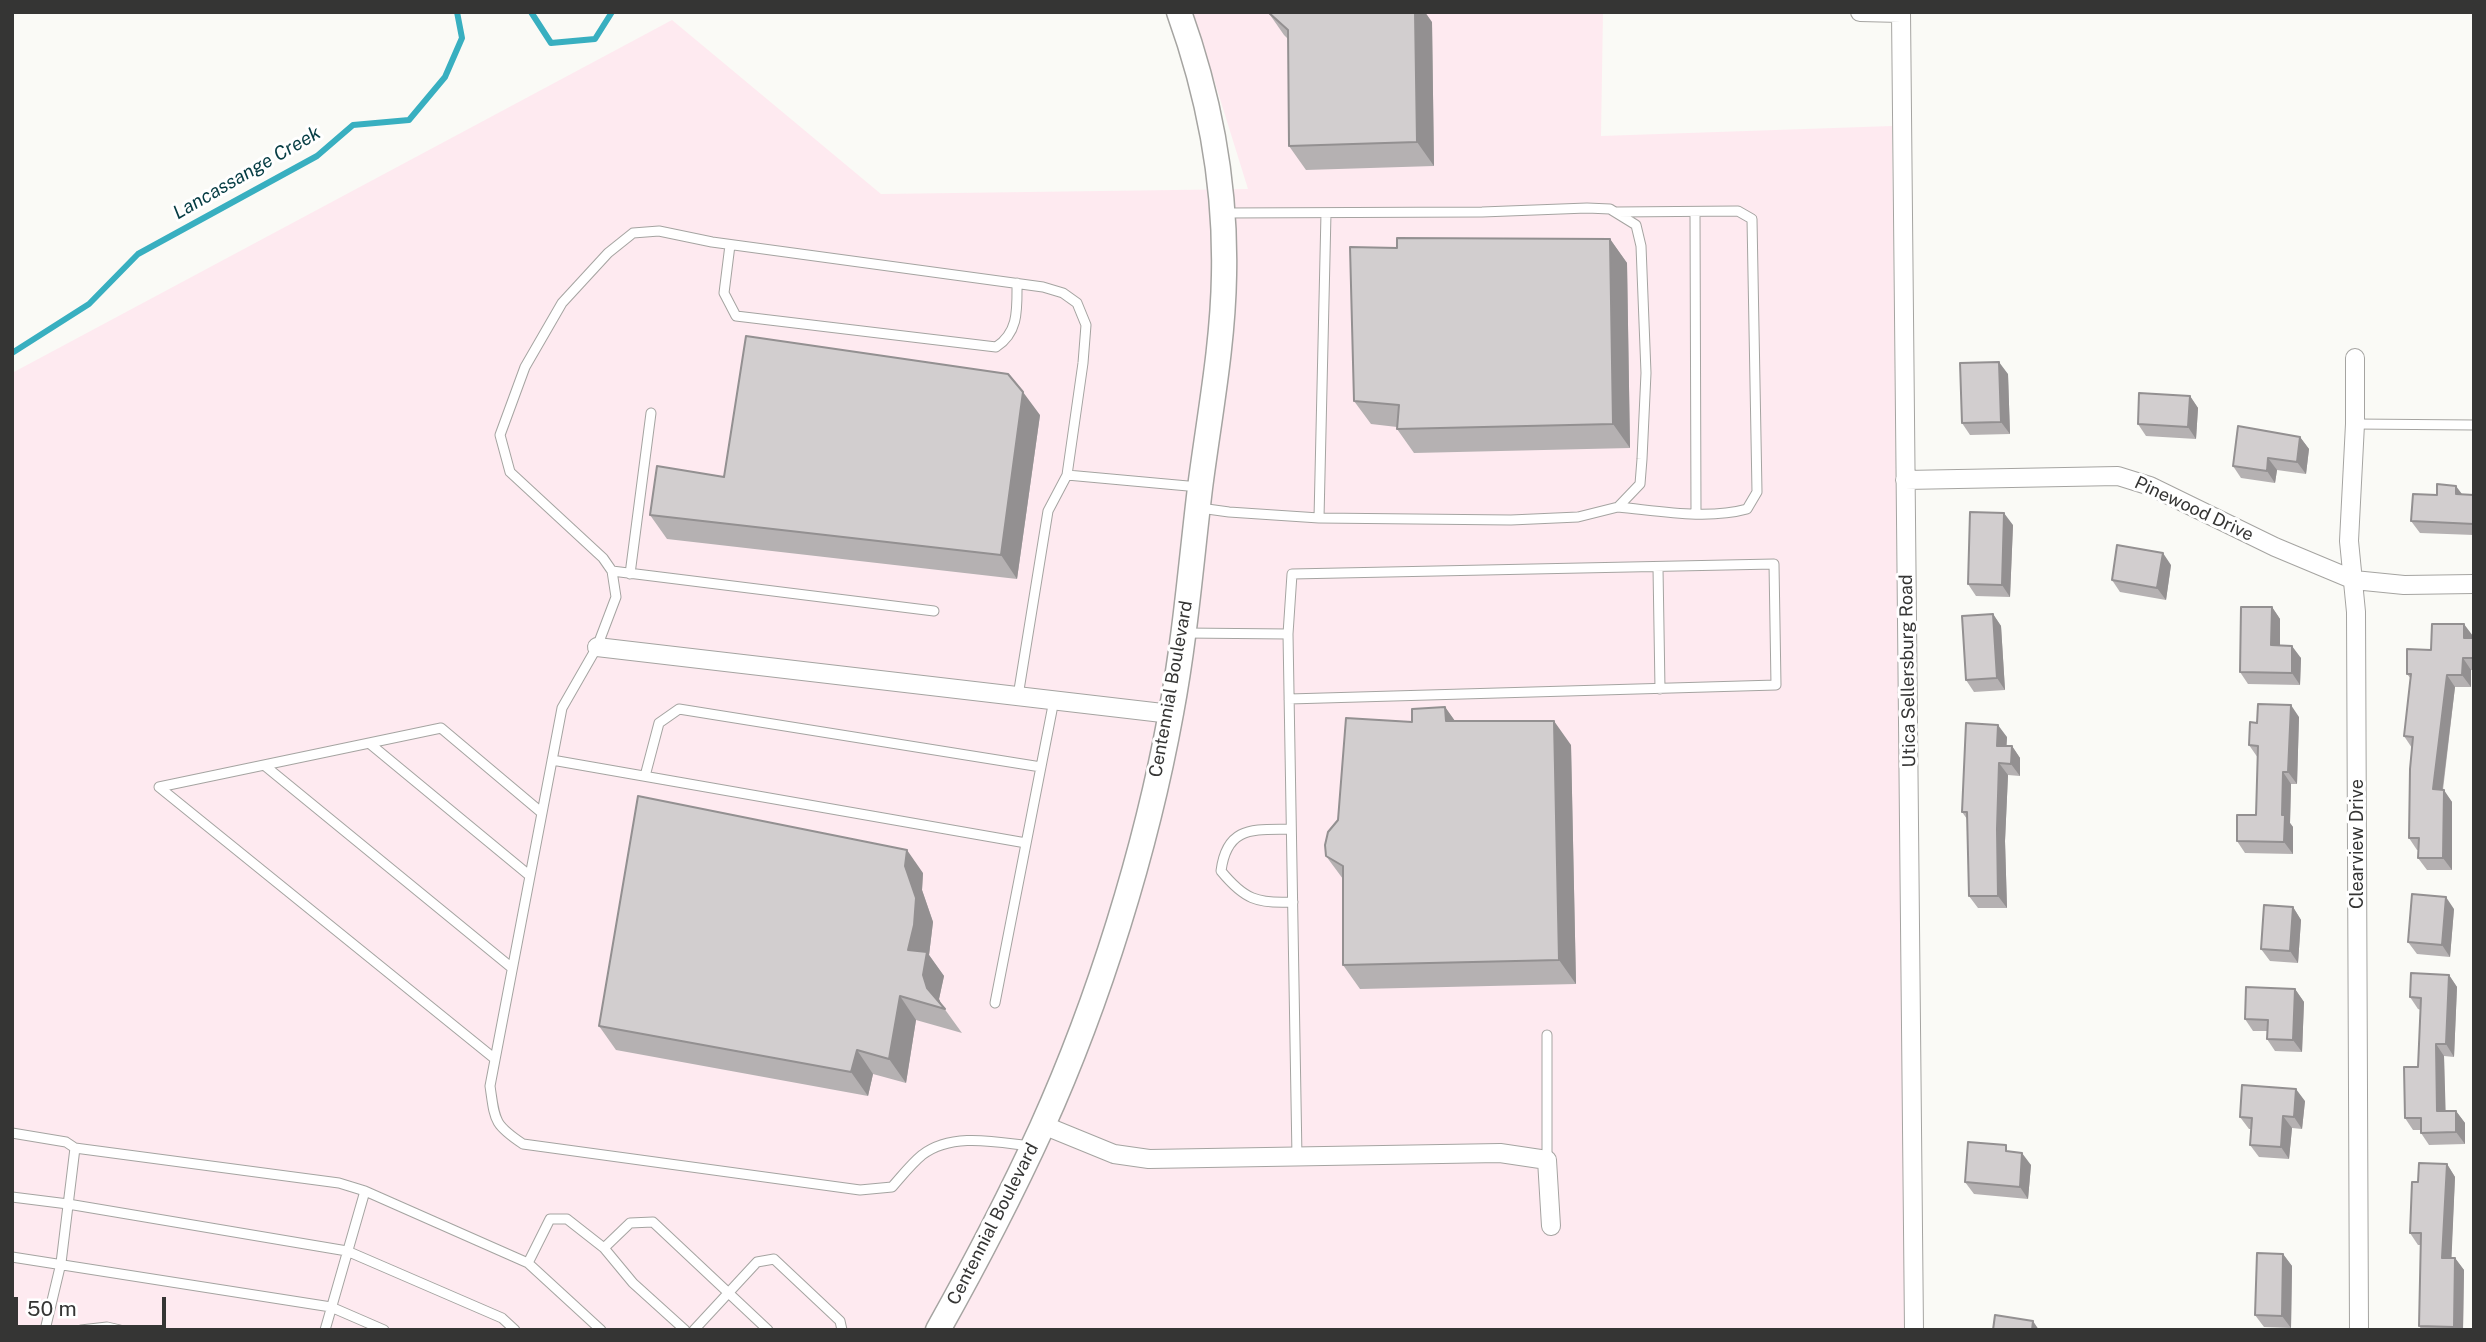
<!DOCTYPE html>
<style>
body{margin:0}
#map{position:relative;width:2486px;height:1342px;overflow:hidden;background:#fafaf6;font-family:"Public Sans",sans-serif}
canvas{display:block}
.frame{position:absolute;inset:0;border:14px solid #353534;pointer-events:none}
.scale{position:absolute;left:14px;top:1297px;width:152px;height:32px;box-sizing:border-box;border:4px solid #353534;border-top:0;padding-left:9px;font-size:21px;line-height:24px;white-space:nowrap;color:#353534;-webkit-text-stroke:5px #fff;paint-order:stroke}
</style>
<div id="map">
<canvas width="2486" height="1342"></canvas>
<div class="frame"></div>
<div class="scale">50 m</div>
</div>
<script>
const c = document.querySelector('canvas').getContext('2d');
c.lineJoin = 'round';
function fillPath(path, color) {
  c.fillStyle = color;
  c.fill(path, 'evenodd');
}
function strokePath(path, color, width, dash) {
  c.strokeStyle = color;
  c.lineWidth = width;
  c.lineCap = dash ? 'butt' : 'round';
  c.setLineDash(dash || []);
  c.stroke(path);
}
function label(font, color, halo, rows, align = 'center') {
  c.font = font + ' "Public Sans",sans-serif';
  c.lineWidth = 6;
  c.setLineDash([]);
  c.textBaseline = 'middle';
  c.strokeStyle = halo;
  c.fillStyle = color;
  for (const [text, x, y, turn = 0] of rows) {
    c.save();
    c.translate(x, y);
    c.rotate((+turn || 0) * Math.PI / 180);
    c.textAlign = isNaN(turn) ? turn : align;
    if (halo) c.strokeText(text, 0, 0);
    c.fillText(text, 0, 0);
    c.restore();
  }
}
fillPath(new Path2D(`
 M1193,12H1603L1601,136L1892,126L1905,1330H12V373L672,20L881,194L1248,189Z`), '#feeaf0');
strokePath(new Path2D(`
 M531,12L551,43L595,39L612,12
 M12,353L89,304L138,254L317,156L353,125L409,120L445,77L462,38L457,12`), '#38afc0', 6);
const lane = new Path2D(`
 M1617,212L1738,211L1752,219L1757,492L1747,509C1707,520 1660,511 1618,507
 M1695,212L1696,514
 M730,245L724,293L736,316L996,347C1019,332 1017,309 1017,283
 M2355,424L2474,425
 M1200,508L1229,512L1319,518L1511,520L1578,517L1618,507L1640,484L1642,459L1646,373L1641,246L1636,225L1610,209L1587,208L1482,212L1225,213
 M1319,518L1326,213
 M1658,568L1660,689
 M612,571L934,611
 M630,574L651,413
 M1184,633L1288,634
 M1018,696L1048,511L1067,475
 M1289,699L1776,685L1774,564L1292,574L1288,634L1297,1157
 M369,743L530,876
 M552,760L1026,843
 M264,765L512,968
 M645,776L659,723L679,709L1041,767
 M1291,829C1254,830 1227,825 1221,871C1244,899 1257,904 1293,902
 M995,1003L1054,700
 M495,1059L159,787L441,728L542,813
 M12,1133L66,1142L75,1148L339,1183L365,1191L528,1263L601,1330
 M1030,1146C996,1142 952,1132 922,1155C911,1164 901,1177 892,1187L860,1190L523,1144C493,1124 495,1120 490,1086L562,708L597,647L616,597L612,571L603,558L510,472L500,435L525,367L562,303L608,253L633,233L659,231L712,242L1043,287L1063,293L1077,303L1086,325L1083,363L1067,475L1199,487
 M1547,1160V1035
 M12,1197L68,1204L347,1251L502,1318L515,1330
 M604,1248L633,1283L685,1330
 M12,1257L331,1307L384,1330
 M528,1263L550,1219H567L604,1248L630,1223L653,1222L768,1330
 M45,1330L61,1263L75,1148
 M81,1330L107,1327L120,1330
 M325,1330L365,1191
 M694,1330L757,1262L774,1259L840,1321L842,1330`);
const street = new Path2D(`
 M1860,12L1901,13
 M1901,12L1914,1330
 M2355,358V424L2349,541L2356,612L2359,1330
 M1905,480L2118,476L2150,486L2275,547L2354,580L2404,585L2474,584
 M597,647L1171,714
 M1043,1125L1114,1154L1149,1159L1500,1153L1547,1160L1551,1226`);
const secondary = new Path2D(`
 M938,1330C975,1264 1010,1197 1042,1127C1099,1001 1146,850 1171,713C1185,639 1191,563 1200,488C1209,418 1223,346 1224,275C1226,184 1210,98 1179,12`);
strokePath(lane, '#a5a4a1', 11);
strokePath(street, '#a5a4a1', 20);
strokePath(secondary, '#a5a4a1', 27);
strokePath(lane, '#fff', 9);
strokePath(street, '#fff', 18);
strokePath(secondary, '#fff', 24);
fillPath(new Path2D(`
 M1268,12L1432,22L1434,166L1306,170L1289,146L1288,39L1284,35Z
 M1610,239L1627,263L1630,448L1414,453L1397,429V427L1371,424L1354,401L1397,248Z
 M2008,374L2010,434L1970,435L1962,423Z
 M2190,396L2198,408L2196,439L2146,436L2138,424Z
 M1040,415L1017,579L667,539L650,515L724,477Z
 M2300,437L2309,449L2306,474L2277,470L2275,483L2241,478L2233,466Z
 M2462,494L2474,495V535L2420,533L2411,521L2437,495Z
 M2013,525L2010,597L1976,596L1968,584Z
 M2171,565L2166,600L2120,592L2112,580Z
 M2272,607L2280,619V645L2301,658L2300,685L2248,684L2240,672Z
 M1993,614L2001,626L2005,690L1974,692L1966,680Z
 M2473,636V638H2474V670H2471V687H2455L2443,790L2452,802V870H2427L2418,858L2419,850H2417L2409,838L2412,748L2404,736L2411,679L2407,674L2431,650Z
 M1445,707L1455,721L1571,745L1576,984L1360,989L1343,965V879L1326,856L1412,722Z
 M2299,717L2297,784H2291L2290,823L2293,827V854L2245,853L2237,841L2256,815L2258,758L2249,745L2257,723Z
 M2007,737L2006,746H2012L2020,758V776L2008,775L2005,841L2007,908H1978L1969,896L1967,819L1962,812Z
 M923,873L922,890L933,922L929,955L944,976L939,999L941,1004L962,1033L916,1020L906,1083L873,1074L868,1096L616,1050L599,1026Z
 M2293,907L2301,920L2298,963L2270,961L2261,949Z
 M2454,909L2450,957L2417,954L2408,942Z
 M2449,975L2457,987L2454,1057L2444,1056L2445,1111H2456L2465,1123V1144L2429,1145L2421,1133V1130H2413L2405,1118L2418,1067L2421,1010L2418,1009L2410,997Z
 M2295,989L2304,1002L2302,1052L2275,1051L2267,1039V1031H2253L2245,1019Z
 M2305,1101L2302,1129L2292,1128L2289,1159L2259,1157L2250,1145L2252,1129H2249L2240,1117Z
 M2011,1152L2031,1165L2028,1199L1974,1194L1965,1182Z
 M2447,1164L2455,1177L2451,1258H2455L2464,1270L2463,1330H2422L2419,1326L2421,1245H2418L2410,1233L2418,1182Z
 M2283,1254L2292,1266L2291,1328L2264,1327L2255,1315Z`), '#b5b1b2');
fillPath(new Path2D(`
 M1415,12H1425L1432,22L1434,166L1417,142Z
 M1610,239L1627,263L1630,448L1613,424Z
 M1999,362L2008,374L2010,434L2001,422Z
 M1023,392L1040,415L1017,579L1001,555Z
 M2190,396L2198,408L2196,439L2188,427Z
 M2300,437L2309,449L2306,474L2297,462Z
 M2268,458L2277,470L2275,483L2267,471Z
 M2456,486L2465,498L2456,494Z
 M2004,513L2013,525L2010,597L2002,585Z
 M2163,553L2171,565L2166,600L2157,588Z
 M2272,607L2280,619V657L2271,645Z
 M1993,614L2001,626L2005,690L1997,678Z
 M2464,624L2473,636L2472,650L2464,638Z
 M2292,646L2301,658L2300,685L2292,673Z
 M2463,658L2471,670V687L2462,675Z
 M2447,675L2455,687L2441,801L2433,789Z
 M2291,705L2299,717L2297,784L2288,772Z
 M1445,707L1462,731L1446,721Z
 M1554,721L1571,745L1576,984L1559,960Z
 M1998,725L2007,737L2006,758L1997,746Z
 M2012,746L2020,758V776L2011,764Z
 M1999,763L2008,775L2005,841L2007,908L1998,896L1997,829Z
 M2283,772L2291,784L2290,823L2293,827V854L2284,842L2282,815Z
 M2444,790L2452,802V870L2443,858Z
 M907,850L923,873L922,890L933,922L929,955L944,976L939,999L943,1008L927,988L908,950L905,866Z
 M2446,897L2454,909L2450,957L2442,945Z
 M2293,907L2301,920L2298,963L2290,951Z
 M2449,975L2457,987L2454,1057L2446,1044Z
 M2295,989L2304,1002L2302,1052L2293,1040Z
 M900,996L916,1020L906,1083L889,1059Z
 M2436,1044L2444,1056L2446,1123L2437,1111Z
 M857,1050L873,1074L868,1096L851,1072Z
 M2296,1089L2305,1101L2302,1129L2294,1117Z
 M2456,1111L2465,1123V1144L2456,1132Z
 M2283,1116L2292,1128L2289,1159L2281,1147Z
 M2022,1153L2031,1165L2028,1199L2020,1187Z
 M2447,1164L2455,1177L2451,1270L2442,1258Z
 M2283,1254L2292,1266L2291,1328L2282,1316Z
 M2455,1258L2464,1270L2463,1330H2456L2454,1327Z
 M2033,1321L2039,1330H2032Z`), '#939091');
const building = new Path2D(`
 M1268,12H1415L1417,142L1289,146L1288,30Z
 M1397,238L1610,239L1613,424L1397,429L1399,405L1354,401L1350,247L1397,248Z
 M746,336L1008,374L1023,392L1001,555L650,515L657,466L724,477Z
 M1999,362L2001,422L1962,423L1960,363Z
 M2139,393L2190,396L2188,427L2138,424Z
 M2238,426L2300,437L2297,462L2268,458L2267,471L2233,466Z
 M2437,484L2456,486V494L2474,495V524L2411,521L2413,494L2437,495Z
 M1970,512L2004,513L2002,585L1968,584Z
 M2117,545L2163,553L2157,588L2112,580Z
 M2241,607H2272L2271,645L2292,646V673L2240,672Z
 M1993,614L1997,678L1966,680L1962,616Z
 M2432,624H2464V638H2474V658H2463L2462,675H2447L2433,789L2444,790L2443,858H2418L2419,838H2409L2410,769L2413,737L2404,736L2411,674H2407V649L2431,650Z
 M2258,704L2291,705L2288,772H2283L2282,815H2285L2284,842L2237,841V815H2256L2258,746L2249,745L2250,722L2257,723Z
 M1445,707L1446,721H1554L1559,960L1343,965V866L1326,856L1325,845L1328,832L1338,820L1346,718L1412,722V709Z
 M1966,723L1998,725L1997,746H2012L2011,764L1999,763L1997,829L1998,896H1969L1967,812H1962Z
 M638,796L907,850L905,866L916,898L914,925L908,950L927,952L923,975L927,988L945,1009L900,996L889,1059L857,1050L851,1072L599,1026Z
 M2412,894L2446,897L2442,945L2408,942Z
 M2264,905L2293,907L2290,951L2261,949Z
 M2411,973L2449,975L2446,1044H2436L2437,1111H2456V1132L2421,1133V1118H2405L2404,1067H2418L2421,998L2410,997Z
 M2246,987L2295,989L2293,1040L2267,1039L2268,1020L2245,1019Z
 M2242,1085L2296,1089L2294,1117L2283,1116L2281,1147L2250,1145L2252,1118L2240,1117Z
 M1968,1142L2006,1145V1151L2022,1153L2020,1187L1965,1182Z
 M2419,1163L2447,1164L2442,1258H2455L2454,1327L2419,1326L2421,1233H2410L2412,1182H2418Z
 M2257,1253L2283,1254L2282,1316L2255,1315Z
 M1995,1315L2033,1321L2032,1330H1993Z`);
fillPath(building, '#d2cecf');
strokePath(building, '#939091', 2);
label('18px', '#353534', '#fff', [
 ["Pinewood Drive",2194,509,25],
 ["Utica Sellersburg Road",1908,671,-91],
 ["Centennial Boulevard",1171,689,-80],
 ["Clearview Drive",2357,844,-90],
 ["Centennial Boulevard",993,1224,-63]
]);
label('italic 19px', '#053c43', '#fff', [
 ["Lancassange Creek",247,173,-30]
]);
</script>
